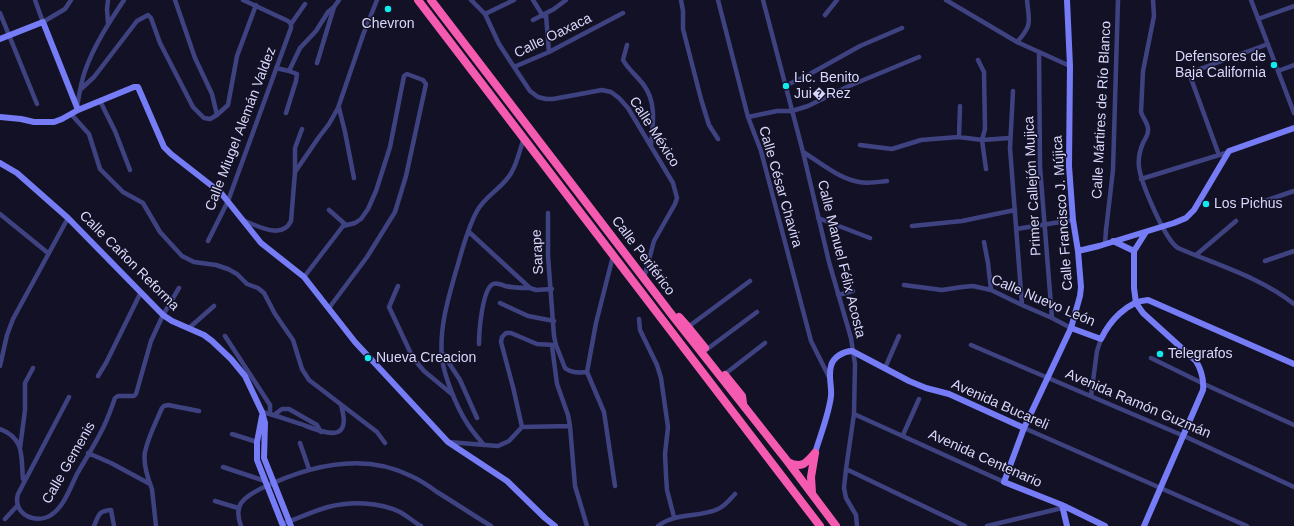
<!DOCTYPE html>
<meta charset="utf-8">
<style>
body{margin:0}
canvas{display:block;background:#131125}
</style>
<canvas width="1294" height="526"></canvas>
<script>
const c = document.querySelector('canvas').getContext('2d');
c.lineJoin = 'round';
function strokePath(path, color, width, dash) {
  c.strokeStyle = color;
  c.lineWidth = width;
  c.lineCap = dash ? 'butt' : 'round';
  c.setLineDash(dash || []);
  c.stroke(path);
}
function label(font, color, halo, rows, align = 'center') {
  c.font = font + ' Arial,sans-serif';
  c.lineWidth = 3;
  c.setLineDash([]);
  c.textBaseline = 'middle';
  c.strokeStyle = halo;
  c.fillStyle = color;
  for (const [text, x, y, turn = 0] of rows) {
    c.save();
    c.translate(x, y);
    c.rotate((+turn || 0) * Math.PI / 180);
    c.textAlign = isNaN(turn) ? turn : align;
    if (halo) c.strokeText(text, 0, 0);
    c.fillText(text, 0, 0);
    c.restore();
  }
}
strokePath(new Path2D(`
 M35,0L43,22L65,9L71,0
 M108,0L107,9L108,23
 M175,0L195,58L212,94L217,115
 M243,0L288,21L291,24
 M471,0L485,14L499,44L514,67L530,91L538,97L546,99H553L602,90L611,92L619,98L628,108L673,183L677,198L675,204L654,241L644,278
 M533,0L543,16
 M681,0L683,11V29L701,99L709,125L718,139
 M718,0L748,117L761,151L811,341L829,377
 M763,0L803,152L829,262L851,338L855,364L854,414L846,469L844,488L846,498L856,515L857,526
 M946,0L1017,42L1070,66
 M1153,0L1154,16L1143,71L1141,112C1143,119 1149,124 1148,131C1148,135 1145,139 1143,143C1140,150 1138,159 1139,167C1141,183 1165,240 1178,248C1217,265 1260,277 1294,304
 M1251,0L1294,113
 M0,13L37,104
 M485,14L514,0
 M546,15L549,52
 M825,15L837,0
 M1258,19L1294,6
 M533,20L554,9L566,0
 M1017,42C1033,24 1029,22 1027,0
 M627,45L623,60C628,69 636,75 643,84C657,102 653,124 651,145
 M1039,53L1040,167L1052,318
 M978,60L984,72L985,129L982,140L986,169
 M317,63L334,7
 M514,67L549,52L623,13
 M276,68L289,71L297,74L296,81L286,113
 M289,71L300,48L316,31L328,12L334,7L339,0
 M1278,71L1294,65
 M785,86L808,75L860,46L902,28
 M81,89L94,77L137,21L148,15L151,18L160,43L193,107L204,118L210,119L217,115L228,105L237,56L256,5
 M1013,91L1010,148L1022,305
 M100,101L115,131L130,170
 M77,107C79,95 81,82 85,71C94,45 109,23 124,0
 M339,108L345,132L354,178
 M71,114L89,134L100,169L123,192L143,203L160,232L182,256L194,262L216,265L228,269L237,274L247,284L258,288L264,293L275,314L293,340L302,369L309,380L377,432L385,443
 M748,117L777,111H792L808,106L849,86L919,57
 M959,137L960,106
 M860,145L892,149L921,140L933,139L959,137L982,140L1010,138
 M803,152C821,163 838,178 859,182C868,184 878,182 887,181
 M1219,155L1189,73L1268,44
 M295,172V148L302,129
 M1141,179L1229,152
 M1256,204L1294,191
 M329,210L346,225
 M548,213V256L554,336L556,345L565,368C571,373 579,373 587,372
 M0,214L48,253
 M818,218L870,238
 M244,221C259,226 282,240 291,221L295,172L319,137L329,124L338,108L363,35L377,0
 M912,226L962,221L1015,210
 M1016,229L1073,220
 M469,232L530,288L536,290L552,289
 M208,241L228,201L291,28V24L305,4
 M984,242L988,263L991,290
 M1105,244L1106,230L1113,170L1118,0
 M1196,255L1236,221
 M1265,261L1294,251
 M304,277L340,230L343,226L355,223L361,219L368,209L376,191L390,147L404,76L407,74L423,80L426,84L406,176L395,212L367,257L329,308
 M904,285L942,290L962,287L973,286L991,290L1022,305L1052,318L1071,328
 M398,286L389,307L413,358L424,371L453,395
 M838,295L853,291
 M500,303L528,316L554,321
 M639,319L640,330L657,365L661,378L668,427L665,454L666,475L667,490L674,517
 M688,327L750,281
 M189,328L214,306
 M225,336L270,405V414
 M479,344C479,333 482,289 493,284C497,282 502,285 505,286C514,288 522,288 530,288
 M971,345L1184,436L1294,487
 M552,346L557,384L568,415L570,426L575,486L587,526
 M706,350L757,312
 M443,354L460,380L477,418
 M1151,358L1204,384L1294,425
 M0,366L7,335L13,319L68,218
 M885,368L899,336
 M587,372L596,323L613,256
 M587,372L604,412L615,486
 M725,374L765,343
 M98,376L106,363L141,292
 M1091,396L1097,351L1101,339
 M69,397L18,494C12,514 36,525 51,515C64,507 70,488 77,474C85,460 94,446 101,432C107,421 111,409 115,398L118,396H134L136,394L151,341L163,315L179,288
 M262,412C275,415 288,420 301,424C323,432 353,446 341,405
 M854,414L1004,482
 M274,415L282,409H289L317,425L321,432
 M522,427L513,387L501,342L502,337L506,333H511L537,344L554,345
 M1024,428L1247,526
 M0,429C25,438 21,457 23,479
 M232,434L257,442
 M903,435L919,399
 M448,442L498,446L509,441L522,427L570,426
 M300,443L309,469
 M484,445C478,438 472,431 467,423C457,408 444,376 442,358C439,329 448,299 456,271C462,251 467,229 477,211C484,198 497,191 506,180C516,169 519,152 524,138
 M20,448L25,410V383L33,368
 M88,453L111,463L150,484
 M223,467L265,481
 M846,469L965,526
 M215,501L238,508
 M5,519L17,506
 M282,524C297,519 313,511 328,507C351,501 379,502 400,512C407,516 414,522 421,526
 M94,526C99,515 98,511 111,510L114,526
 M156,526L152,489C148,479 143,463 145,452C148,437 156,422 162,408L164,406L168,405L199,411
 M241,526C233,505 243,498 260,489C307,466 362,451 411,476C420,480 429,486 437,492C455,503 473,515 491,526
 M658,526C676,512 699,518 718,509C725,506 730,499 735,494
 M987,526L1062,508`), '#3f4281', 4.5);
strokePath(new Path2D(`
 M1067,0L1070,66L1069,166L1073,220L1078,251L1081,287L1080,296L1071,328L1024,428L1004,482L1062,505L1105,526
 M0,39L43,22L78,110
 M0,117L21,119L34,122H54L62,119L78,110L134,87H138L164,147L171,154L221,193L261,243L304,277L355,342L448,442L507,481L545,518L555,526
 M0,163L17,173L68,218L163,315L172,321L204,335L212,341L231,359L245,376L262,412L265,423L264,458L291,526
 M1113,241L1134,251
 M1078,251L1099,246L1174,223L1186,218L1194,210L1229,151L1294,128
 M1071,328L1101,339C1109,322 1127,301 1148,300L1294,364
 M262,416L257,442V460L283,526
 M815,453C820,436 829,414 831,396C832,386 828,376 831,366C833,357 844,351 852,351L909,381L926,388L949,394L1024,428
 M1062,505L1067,526
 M1144,526L1203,390C1204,379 1202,371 1196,361L1143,313L1136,303L1134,288V251L1146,232`), '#757cf6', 6);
strokePath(new Path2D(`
 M418,0L820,526
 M431,0L672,315L788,462L836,526
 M679,317L688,327L705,348
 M725,375L742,396L743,403
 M788,462C802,469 806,463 815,453
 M812,493L811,477L815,453`), '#f45bb0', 8);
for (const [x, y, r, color] of [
 [388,9,4,"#11eaef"],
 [1274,65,4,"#11eaef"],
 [786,86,4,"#11eaef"],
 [1206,204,4,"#11eaef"],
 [1160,354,4,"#11eaef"],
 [368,358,4,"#11eaef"]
]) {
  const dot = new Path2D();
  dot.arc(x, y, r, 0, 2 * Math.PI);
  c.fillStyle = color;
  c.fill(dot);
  strokePath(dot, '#131125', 1.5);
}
label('14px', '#d9d8fc', '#131125', [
 ["Chevron",388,24,"center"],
 ["Defensores de",1266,57,"right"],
 ["Baja California",1266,73,"right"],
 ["Lic. Benito",794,78],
 ["Jui�Rez",794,94],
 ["Los Pichus",1214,204],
 ["Telegrafos",1168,354],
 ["Nueva Creacion",376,358]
], 'left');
label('14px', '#d9d8fc', '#131125', [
 ["Calle Oaxaca",553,36,-26],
 ["Calle Mártires de Río Blanco",1102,110,-87],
 ["Calle Miugel Alemán Valdez",241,129,-69],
 ["Calle México",654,132,57],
 ["Primer Callejón Mujica",1033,186,-93],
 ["Calle César Chavira",780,187,74],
 ["Calle Francisco J. Mújica",1063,213,-94],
 ["Sarape",538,252,-93],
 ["Calle Periférico",643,256,53],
 ["Calle Manuel Félix Acosta",841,259,76],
 ["Calle Cañon Reforma",129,261,45],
 ["Calle Nuevo León",1043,301,23],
 ["Avenida Ramón Guzmán",1138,404,23],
 ["Avenida Bucareli",1000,405,24],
 ["Avenida Centenario",985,459,24],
 ["Calle Gemenis",69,463,-60]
]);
</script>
